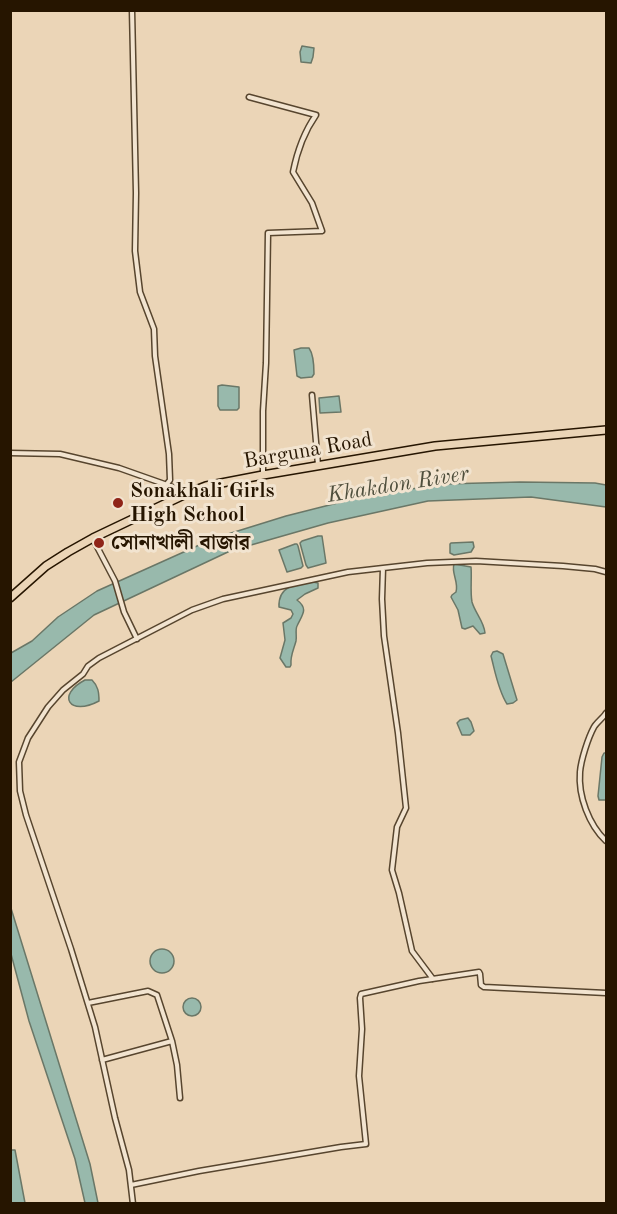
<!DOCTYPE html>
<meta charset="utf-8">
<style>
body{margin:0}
#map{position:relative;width:617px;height:1214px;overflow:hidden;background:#ebd5b7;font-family:"Old Standard TT",serif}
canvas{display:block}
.frame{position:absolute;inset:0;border:12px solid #261500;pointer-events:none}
</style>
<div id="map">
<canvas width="617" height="1214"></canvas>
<div class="frame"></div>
</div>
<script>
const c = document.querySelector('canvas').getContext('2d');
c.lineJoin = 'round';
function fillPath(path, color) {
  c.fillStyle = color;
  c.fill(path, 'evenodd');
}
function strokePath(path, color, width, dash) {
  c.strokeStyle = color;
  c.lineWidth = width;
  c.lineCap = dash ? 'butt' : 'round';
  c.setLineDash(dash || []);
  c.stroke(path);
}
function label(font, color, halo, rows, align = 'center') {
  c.font = font + ' "Old Standard TT","Noto Serif Bengali",serif';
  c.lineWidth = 6;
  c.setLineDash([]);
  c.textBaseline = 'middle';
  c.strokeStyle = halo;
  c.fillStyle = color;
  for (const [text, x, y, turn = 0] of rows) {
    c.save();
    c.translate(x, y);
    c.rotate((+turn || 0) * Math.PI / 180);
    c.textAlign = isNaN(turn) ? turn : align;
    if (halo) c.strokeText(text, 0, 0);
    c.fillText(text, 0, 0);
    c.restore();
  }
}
const water = new Path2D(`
 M302,46L314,48L313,57L311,63L301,62L300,52Z
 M301,348H309C314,355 314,366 314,374L312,377L301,378L297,376L294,350Z
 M222,385L239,387V408L237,410H220L218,406V386Z
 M339,396L341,412L320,413L319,398Z
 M520,482L595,483L606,485V507L531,497L428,501L328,523L230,551L94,615L11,682V653L32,641L58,617L97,591L206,542L228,534L286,516L365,496L444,484Z
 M318,536H322L326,563L308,568L306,565L300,543L302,541Z
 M473,542L474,547L471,552L454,555L450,553V544L451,543Z
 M295,544H297L298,546L303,566L301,568L287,572L279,550Z
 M454,564L471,567C472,578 470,591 472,602C475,613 484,621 485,633L480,634L473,626L465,629L462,628L458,610L451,597L452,595L456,592C459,582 451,573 454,564Z
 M313,582L318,583V588L305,594L297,600C309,609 302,615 297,626C295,630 297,636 296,641C294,649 290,656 291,665L290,667H286L280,658L285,640L283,623L291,618L293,614L291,610L279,607C278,586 295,584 313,582Z
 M497,651L503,654L517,700L513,703L507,704C498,690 495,671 491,656L493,652Z
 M85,680H92C98,686 99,692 99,701C69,717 56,695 85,680Z
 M468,718L471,722L474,731L470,735H462L457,723L460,720Z
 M604,753H606V800H599L598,796L602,757Z
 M10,905L90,1164L98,1203H85L75,1159L29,1021L11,954Z
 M150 961a12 12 0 1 1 24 0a12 12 0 1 1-24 0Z
 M183 1007a9 9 0 1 1 18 0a9 9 0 1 1-18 0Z
 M10,1150H15L25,1203H11Z`);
fillPath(water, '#98b9ac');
strokePath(water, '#6a7767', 1.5);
const street = new Path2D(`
 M132,10L136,193L135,251L140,292L154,329L155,356L169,454L170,480L166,485
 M249,97L316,115C304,132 297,152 293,172L312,203L322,231L268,233L266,363L263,411V474
 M312,395L318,465
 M10,453L60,454L119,468L187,492
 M93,539L115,581L124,612L137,639
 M383,568L382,599L384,636L398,733L406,808L397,827L392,870L399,893L412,951L433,979
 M606,713C603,718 597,722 594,727C588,738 581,760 580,772C578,796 589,825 606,841
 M88,1003L148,991L157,995L172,1041L177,1065L180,1098
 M102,1060L172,1041
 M131,1185L199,1171L341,1147L366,1144L359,1076L362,1029L360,998L361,994L419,981L479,972L480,974L481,985L484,987L606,993
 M133,1204L129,1170L115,1118L95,1027L71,949L26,815L20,791L19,762L28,738L48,707L63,690L83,674L88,666L99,658L192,610L223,599L348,572L427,563L476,561L563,566L595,569L606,572`);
const primary = new Path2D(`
 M10,598L46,566L68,552L93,538L135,518L188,493L206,486L263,475L435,446L606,430`);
strokePath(street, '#57452e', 7);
strokePath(primary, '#261500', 10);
strokePath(street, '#f2e4d0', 4);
strokePath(primary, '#ebd5b7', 7);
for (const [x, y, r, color] of [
 [118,503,6,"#8f2418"],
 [99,543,6,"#8f2418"]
]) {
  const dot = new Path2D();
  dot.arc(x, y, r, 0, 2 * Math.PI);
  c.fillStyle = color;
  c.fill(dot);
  strokePath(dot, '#f2e4d0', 2);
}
label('21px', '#261500', '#f2e4d0', [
 ["Barguna Road",308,451,-10]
]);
label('bold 21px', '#261500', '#f2e4d0', [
 ["Sonakhali Girls",130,491],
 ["High School",130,515],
 ["সোনাখালী বাজার",111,543]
], 'left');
label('italic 22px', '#4e4e3c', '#f2e4d0', [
 ["Khakdon River",398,485,-9]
]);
</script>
